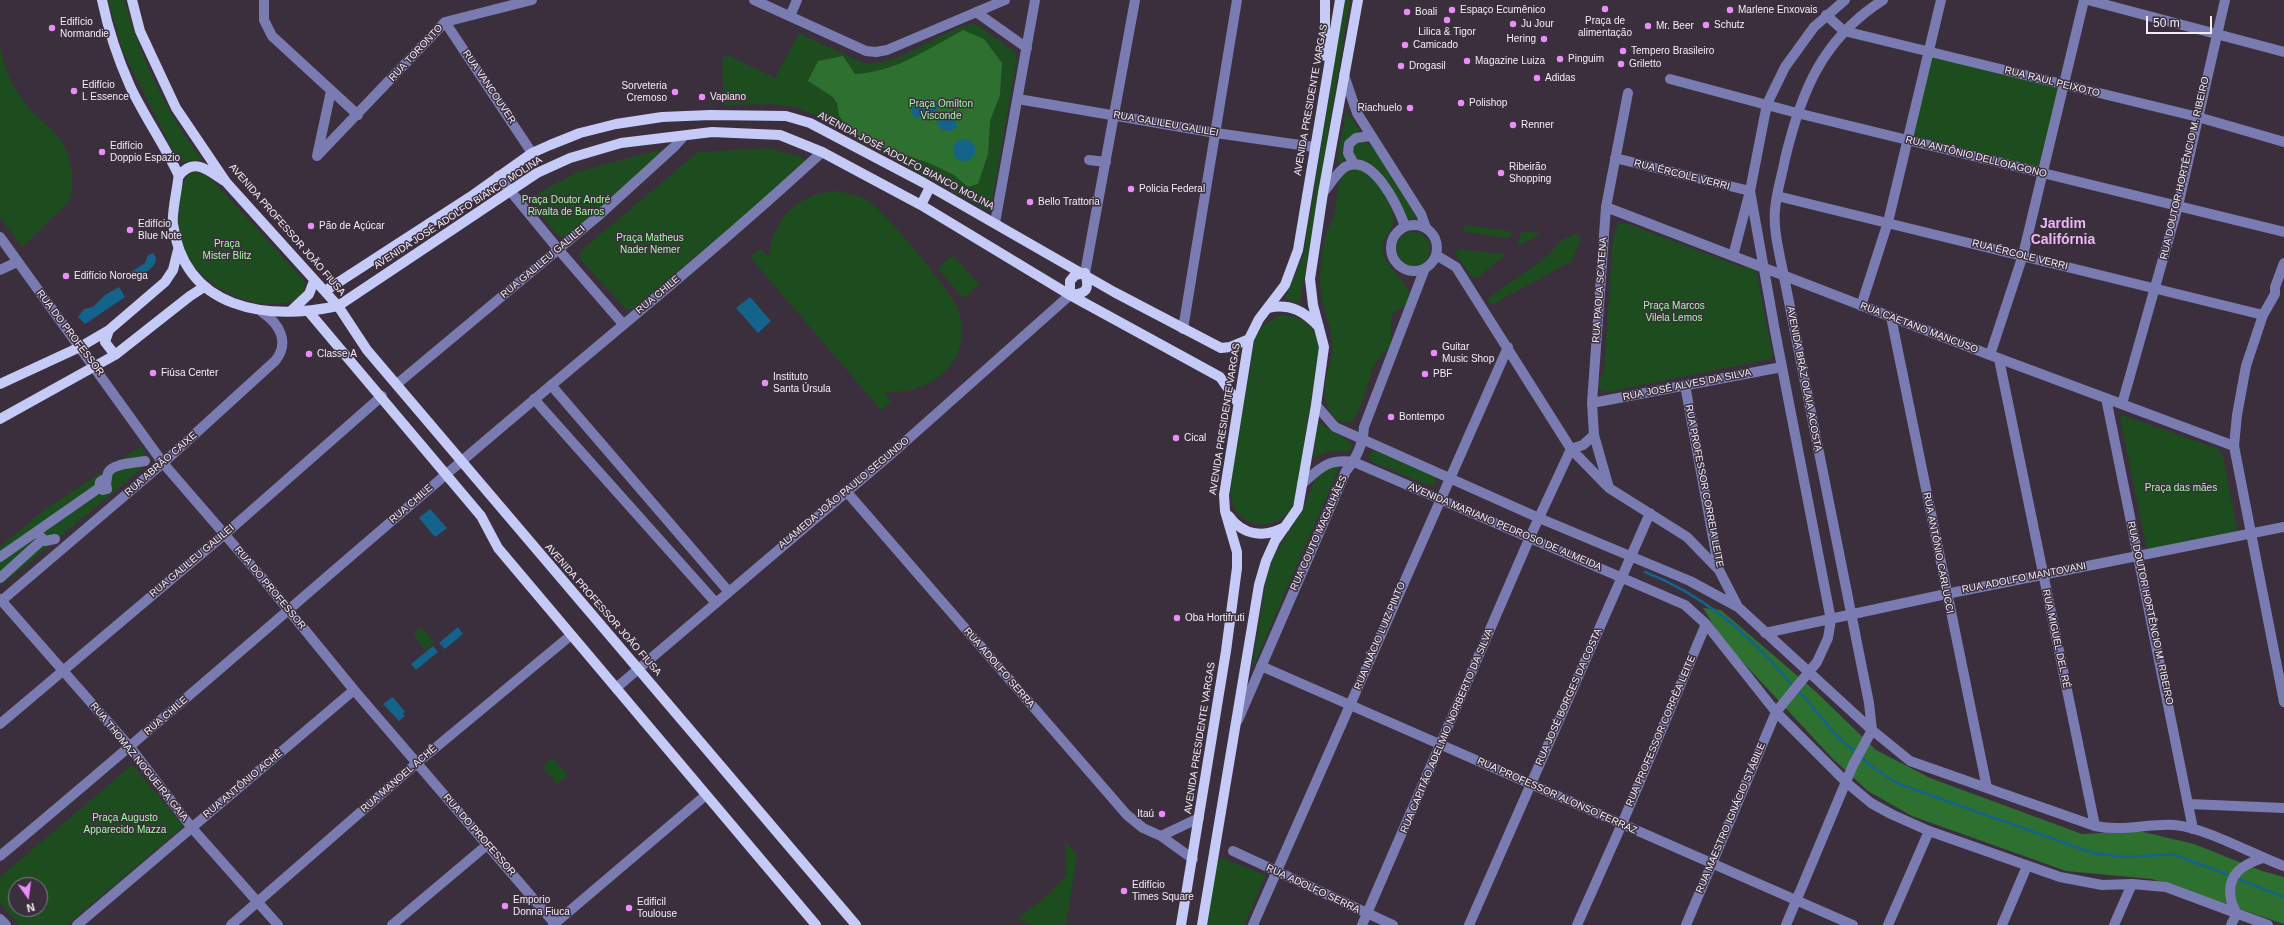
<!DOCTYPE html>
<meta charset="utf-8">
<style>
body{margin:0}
#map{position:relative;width:2284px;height:925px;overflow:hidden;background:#3b2f3e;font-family:Arial,sans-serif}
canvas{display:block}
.north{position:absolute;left:8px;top:877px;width:40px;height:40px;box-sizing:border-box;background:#3b2f3e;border:1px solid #857b88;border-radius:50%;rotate:166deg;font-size:11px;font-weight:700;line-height:16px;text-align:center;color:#f4edf6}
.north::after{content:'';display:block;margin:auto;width:14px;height:18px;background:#ec8cfb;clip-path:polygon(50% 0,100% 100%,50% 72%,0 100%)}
.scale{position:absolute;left:2146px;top:16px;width:66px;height:18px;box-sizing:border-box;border:2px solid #f4edf6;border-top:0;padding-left:5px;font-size:12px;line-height:14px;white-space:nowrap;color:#f4edf6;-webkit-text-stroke:3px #3b2f3e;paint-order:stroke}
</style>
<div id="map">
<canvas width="2284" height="925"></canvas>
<div class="north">N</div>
<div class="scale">50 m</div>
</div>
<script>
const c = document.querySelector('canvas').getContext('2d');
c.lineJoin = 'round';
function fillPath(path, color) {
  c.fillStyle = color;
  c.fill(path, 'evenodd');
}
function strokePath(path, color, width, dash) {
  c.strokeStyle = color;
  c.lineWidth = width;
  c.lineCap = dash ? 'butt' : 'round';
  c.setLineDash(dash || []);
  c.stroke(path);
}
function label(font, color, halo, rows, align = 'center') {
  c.font = font + ' Arial,sans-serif';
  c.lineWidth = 3;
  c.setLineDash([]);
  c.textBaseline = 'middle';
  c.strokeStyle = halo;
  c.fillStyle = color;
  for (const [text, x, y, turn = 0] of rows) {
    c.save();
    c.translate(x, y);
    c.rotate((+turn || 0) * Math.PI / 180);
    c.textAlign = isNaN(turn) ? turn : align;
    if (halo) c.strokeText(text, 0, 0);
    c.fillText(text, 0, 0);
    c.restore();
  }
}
fillPath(new Path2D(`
 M108,0H124C141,57 165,112 202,159L201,160L179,162L123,52Z
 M1345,0H1350L1300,303L1285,299L1304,252Z
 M972,24L977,25L1015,52L1017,58L991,207L988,211L816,116L796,107L771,104L724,105L722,61L725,54L775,78L799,33L863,63C900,67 937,31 972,24Z
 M0,46C4,68 12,87 26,104C35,117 49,125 58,137C72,154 75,180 70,201L22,247L0,217Z
 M1928,52L2063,85L2042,173L1906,140Z
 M1346,111L1359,129V132C1348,137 1344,143 1341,155L1345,158L1344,162L1340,163L1337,161Z
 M1362,141L1372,146L1416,216L1414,220L1408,218L1379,171L1372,165L1354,157L1352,146Z
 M769,148L802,157L805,161L803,166L634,308L629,310L625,308L580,259L579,255L583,249L698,152Z
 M658,150L664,151L570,235L563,237L557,235L531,201L533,196L577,172Z
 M1358,169C1374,172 1396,206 1393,222C1391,233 1381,239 1383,251C1387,270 1407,278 1410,298L1404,307L1393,312L1391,320V344C1385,353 1377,358 1373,368C1367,382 1361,418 1348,423L1336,420C1311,390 1335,370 1332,338C1331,323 1322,309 1321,294C1319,275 1321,251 1326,233C1328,227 1332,222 1334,216C1337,202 1336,184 1344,172Z
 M194,172L202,173L212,180L304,280C317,327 161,307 180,200C181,190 184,175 194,172Z
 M836,191C847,193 858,195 868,201C886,213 951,290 958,310C975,360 931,397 884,391L891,401L881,410L750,257L761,249L769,258C772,219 797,194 836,191Z
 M1626,223L1741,267H1750L1756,270L1773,356L1769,359L1608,392L1601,390L1598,385L1604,371L1613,236L1618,224Z
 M1465,225L1508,231L1512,234V236L1508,238L1465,232L1463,227Z
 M1524,231L1540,233L1539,235L1517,246L1520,234Z
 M1396 249a17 17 0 1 1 34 0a17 17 0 1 1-34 0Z
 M1579,233L1580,241L1572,261L1491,305L1487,299L1545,258L1563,239Z
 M1460,249L1503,254L1505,255L1477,278H1473L1455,253Z
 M954,256L979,285L963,298L938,269L944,264V261Z
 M1279,316C1301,313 1319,328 1319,351L1294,503C1277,539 1228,527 1230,487L1255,338L1264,324Z
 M2122,415L2219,449L2223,457L2237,529L2233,533L2150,550L2146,546L2120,418Z
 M1318,422L1350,442L1353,446L1349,451H1331L1313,458Z
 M140,447L151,461L3,584L0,581V547L44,510Z
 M1375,450L1436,477L1435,485L1429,486L1371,461L1369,455Z
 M1340,466L1252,669L1267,575L1275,554L1304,508L1314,480L1330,468Z
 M421,627L434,642L425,650L413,634Z
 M553,758L568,776L557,784L542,767Z
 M132,765L184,826L67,925H20L0,903V877ZM16,885H40V909H16Z
 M1065,842L1077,855L1066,925H1032L1018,918L1048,895L1066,875Z
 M1218,857L1266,875L1244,925H1206Z`), '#1d4d1e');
fillPath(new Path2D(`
 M963,30L984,39L1002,63L1000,95L990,121L988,154L978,184L968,187L954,175L929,163L870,143L849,129L839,116L837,103L833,97L808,81L818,61L843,56L855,74C893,73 930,48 963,30Z
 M1703,608L1721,610L1815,691L1876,750L1930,778L2082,834L2139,831L2194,844L2262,871L2284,877V924L2152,879L2066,871L1912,816L1868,791L1834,760L1724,642Z`), '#2e702f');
fillPath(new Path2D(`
 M923,100L938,103L937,109L933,115L914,118L911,112L914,104Z
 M947,113C954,115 956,119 957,127L951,131L942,130L937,124V118L941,114Z
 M953 150a11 11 0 1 1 22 0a11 11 0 1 1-22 0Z
 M153,253L156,257C156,269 144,273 135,278L131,272L145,263L148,255Z
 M119,287L125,297L85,324L78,317L84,309L93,307L105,295Z
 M750,297L771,321L758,333L736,308Z
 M430,509L447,528L435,537L419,518Z
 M458,627L463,634L445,649L439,643Z
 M433,646L438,652L416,670L411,664Z
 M393,697L405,712L403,714L405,716L399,721L383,704Z`), '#14638b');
strokePath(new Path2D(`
 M1645,572C1704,595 1753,637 1793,686
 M1797,689L1839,738L1856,752
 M1860,756L1875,769L1899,784L2093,853L2127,857L2172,854L2231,876
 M2236,878L2284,897`), '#14638b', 2.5);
strokePath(new Path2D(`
 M264,0V20L272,36L358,115
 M754,0L866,51L876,52L887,50L1005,0
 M2088,0L2284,52
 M976,12L1027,48
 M1826,15L1844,31L2198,117L2284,142
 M790,16L797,0
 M445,22L532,153
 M1344,75L1357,113L1421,214L1426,228
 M1670,79L1797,113L2284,232
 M1018,99L1216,133L1314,147
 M317,156L445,22L532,0
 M317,156L331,91
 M1615,158L1750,191L1733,256
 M1089,160L1106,162
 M1354,164L1348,153L1349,144L1356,138L1371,136
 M498,176L558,249L623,324
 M1323,193C1329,186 1337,172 1345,167C1373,152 1398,207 1405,226
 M1777,196L2263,315
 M1606,207L1990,355L2234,446
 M995,223L1035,0
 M1391 248a23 23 0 1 1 46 0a23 23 0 1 1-46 0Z
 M0,237L163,463L264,580L354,690L556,925
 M1436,255L1456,267L1571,449L1609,488L1687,537L1719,570
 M2284,263L2275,287V294L2263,315L2246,366L2237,415L2234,446L2284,702
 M0,270L17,262
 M1085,273L1135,0
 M1861,306L1888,222L1941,0
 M1891,317L1987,788
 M1183,329L1237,0
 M1990,355L2023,255L2084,0
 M1999,359L2095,826
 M397,384L597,217L675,146L684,136
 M551,385L729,592
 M1685,385L1719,570L1737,605
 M2106,398L2193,829
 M534,399L716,603
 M1592,403L1782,367
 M2122,404L2178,206L2225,0
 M1316,405L1335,427L1539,518L1690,581L1738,607L1872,730L1910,761L2095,826C2124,832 2147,823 2175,825C2206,828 2252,854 2284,866
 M106,483L107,489L103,490L99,488L100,482L103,480L106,483C107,480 107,475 108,473C112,463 136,463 145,461
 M1302,484C1320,468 1328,458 1354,462L1685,605L1706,624L1776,712L1847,783L1871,803L1891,814L1929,831L2060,877L2102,885L2132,884L2166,887L2268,925
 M1609,488L1594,435L1592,403L1606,207L1628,93
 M846,491L1127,815L1143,828L1161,836L1193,859
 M39,535L45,541L55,539
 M0,557L99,488
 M0,578L42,540
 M0,599L130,747L192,828L278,925
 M0,602L163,463L275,361C290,343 280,324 262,312
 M1765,633L1946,594L2284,527
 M1261,666L1853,925
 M616,688L889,456L1070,295
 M1238,720L1346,471C1357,458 1363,444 1364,427L1425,268
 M0,724L225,534L382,396
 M2189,804L2284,808
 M1161,836L1199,818
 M1233,851L1393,925
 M0,856C156,726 308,592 463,460C583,357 706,259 822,152
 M0,919L6,925
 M77,925L354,690
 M231,925L417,763L570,636
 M392,925L487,845
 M553,925L706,795
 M1253,925L1508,347
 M1362,925L1530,537L1571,449L1583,445L1594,435
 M1469,925L1650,513
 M1577,925L1622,824L1706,624
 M1686,925L1776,712L1817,662L1828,638L1831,620L1775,331L1750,191L1767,104L1785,67L1814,27L1845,0
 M1786,925L1853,765L1872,730L1869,703L1784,277C1780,255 1773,231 1775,210C1776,193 1782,176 1785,159C1801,92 1822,39 1883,0
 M1888,925L1929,831
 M2002,925L2027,866
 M2114,925L2132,884
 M2231,925C2232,922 2236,917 2236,914C2236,909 2231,904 2231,899C2226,875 2243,864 2263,858`), '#797bb1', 10);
strokePath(new Path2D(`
 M102,0C108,29 118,59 130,86C144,116 164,144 178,174C180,179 171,212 173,224C185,310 266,321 338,306L537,173L570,158L621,143L712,132L780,135L822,152L921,205L1070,295L1220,377L1238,403
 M132,0L140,31L176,108L226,182L338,306L367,350L856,925
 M1325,56V0
 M179,176C193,157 208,170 223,180
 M921,205L930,187
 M1085,273C1090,289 1087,294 1070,295V281L1075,275Z
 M325,291L470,197L532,153L550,145L580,133L616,124L662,117L710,115L786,116L810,123L924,183L1114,292L1221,348L1230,347L1249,339
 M1268,308C1290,303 1304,311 1319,327
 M291,311L309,294L314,281
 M309,312L481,516L498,548L816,925
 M109,330L105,342L115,355
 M0,384L80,347L109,330L165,282L173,270L178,250
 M0,419L115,355L190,296L204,287
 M1229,516C1243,536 1265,538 1285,527
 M1181,925L1226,651L1237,568V552L1225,511L1224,495L1249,339L1259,319L1285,285L1298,250L1340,0
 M1202,925L1259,585L1266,561L1275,541L1298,508L1316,405L1324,347L1313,305L1310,279L1323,193L1358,0`), '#c6caf6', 10);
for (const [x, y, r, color] of [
 [1605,9,4,"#ec8cfb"],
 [1452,10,4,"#ec8cfb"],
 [1730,10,4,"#ec8cfb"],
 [1407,12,4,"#ec8cfb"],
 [1447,20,4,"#ec8cfb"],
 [1513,24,4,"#ec8cfb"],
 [1706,25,4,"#ec8cfb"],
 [1648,26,4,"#ec8cfb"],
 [52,28,4,"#ec8cfb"],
 [1544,39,4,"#ec8cfb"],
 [1405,45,4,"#ec8cfb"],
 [1623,51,4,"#ec8cfb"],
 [1560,59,4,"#ec8cfb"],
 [1467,61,4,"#ec8cfb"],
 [1621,64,4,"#ec8cfb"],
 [1401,66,4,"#ec8cfb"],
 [1537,78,4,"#ec8cfb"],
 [74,91,4,"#ec8cfb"],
 [675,92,4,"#ec8cfb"],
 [702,97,4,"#ec8cfb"],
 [1461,103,4,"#ec8cfb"],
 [1410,108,4,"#ec8cfb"],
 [1513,125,4,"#ec8cfb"],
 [102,152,4,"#ec8cfb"],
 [1501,173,4,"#ec8cfb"],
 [1131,189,4,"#ec8cfb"],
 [1030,202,4,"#ec8cfb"],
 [311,226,4,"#ec8cfb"],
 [130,230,4,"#ec8cfb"],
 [66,276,4,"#ec8cfb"],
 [1434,353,4,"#ec8cfb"],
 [309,354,4,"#ec8cfb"],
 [153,373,4,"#ec8cfb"],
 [1425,374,4,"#ec8cfb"],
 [765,383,4,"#ec8cfb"],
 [1391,417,4,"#ec8cfb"],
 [1176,438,4,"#ec8cfb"],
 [1177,618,4,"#ec8cfb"],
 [1162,814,4,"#ec8cfb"],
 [1124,891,4,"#ec8cfb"],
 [505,906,4,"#ec8cfb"],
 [629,908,4,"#ec8cfb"]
]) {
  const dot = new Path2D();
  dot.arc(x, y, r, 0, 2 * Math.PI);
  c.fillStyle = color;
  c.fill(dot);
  strokePath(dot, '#3b2f3e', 1.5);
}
label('10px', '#f4edf6', '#3b2f3e', [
 ["Espaço Ecumênico",1460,10],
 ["Marlene Enxovais",1738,10],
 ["Boali",1415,12],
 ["Praça de",1605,21,"center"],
 ["alimentação",1605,33,"center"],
 ["Edifício",60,22],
 ["Normandie",60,34],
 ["Ju Jour",1521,24],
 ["Schutz",1714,25],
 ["Mr. Beer",1656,26],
 ["Lilica & Tigor",1447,32,"center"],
 ["Hering",1536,39,"right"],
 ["Camicado",1413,45],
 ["Tempero Brasileiro",1631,51],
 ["Pinguim",1568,59],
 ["Magazine Luiza",1475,61],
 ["Griletto",1629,64],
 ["Drogasil",1409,66],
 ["Adidas",1545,78],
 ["Edifício",82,85],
 ["L Essence",82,97],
 ["Sorveteria",667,86,"right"],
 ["Cremoso",667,98,"right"],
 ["Vapiano",710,97],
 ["Polishop",1469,103],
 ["Riachuelo",1402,108,"right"],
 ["Renner",1521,125],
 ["Edifício",110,146],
 ["Doppio Espazio",110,158],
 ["Ribeirão",1509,167],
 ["Shopping",1509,179],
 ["Policia Federal",1139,189],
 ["Bello Trattoria",1038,202],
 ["Edifício",138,224],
 ["Blue Note",138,236],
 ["Pão de Açúcar",319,226],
 ["Edifício Noroega",74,276],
 ["Guitar",1442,347],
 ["Music Shop",1442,359],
 ["Classe A",317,354],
 ["Fiúsa Center",161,373],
 ["PBF",1433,374],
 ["Instituto",773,377],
 ["Santa Úrsula",773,389],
 ["Bontempo",1399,417],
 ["Cical",1184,438],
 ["Oba Hortifruti",1185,618],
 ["Itaú",1154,814,"right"],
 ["Edifício",1132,885],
 ["Times Square",1132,897],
 ["Emporio",513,900],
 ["Donna Fiuca",513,912],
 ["Edificil",637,902],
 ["Toulouse",637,914]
], 'left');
label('10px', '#f4edf6', '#3b2f3e', [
 ["RUA TORONTO",416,53,-47],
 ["RUA RAUL PEIXOTO",2052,82,14],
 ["RUA VANCOUVER",489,87,56],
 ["AVENIDA PRESIDENTE VARGAS",1311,100,-80],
 ["RUA GALILEU GALILEI",1166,124,10],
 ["RUA ANTÔNIO DELLOIAGONO",1976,157,14],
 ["AVENIDA JOSÉ ADOLFO BIANCO MOLINA",906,161,28],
 ["RUA DOUTOR HORTÊNCIO M. RIBEIRO",2185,168,-77],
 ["RUA ÉRCOLE VERRI",1682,175,14],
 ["AVENIDA JOSÉ ADOLFO BIANCO MOLINA",458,213,-33],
 ["AVENIDA PROFESSOR JOÃO FIUSA",287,230,49],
 ["RUA ÉRCOLE VERRI",2020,255,14],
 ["RUA GALILEU GALILEI",543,262,-40],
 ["RUA PAOLA SCATENA",1600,290,-86],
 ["RUA CHILE",658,295,-40],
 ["RUA CAETANO MANCUSO",1919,328,21],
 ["RUA DO PROFESSOR",70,333,53],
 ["AVENIDA BRÁZ OLAIA ACOSTA",1804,379,79],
 ["RUA JOSÉ ALVES DA SILVA",1687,385,-11],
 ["AVENIDA PRESIDENTE VARGAS",1225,419,-81],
 ["RUA ABRÃO CAIXE",161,464,-41],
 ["RUA PROFESSOR CORREIA LEITE",1704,486,79],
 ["ALAMEDA JOÃO PAULO SEGUNDO",844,493,-40],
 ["RUA CHILE",411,504,-41],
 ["AVENIDA MARIANO PEDROSO DE ALMEIDA",1505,527,23],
 ["RUA COUTO MAGALHÃES",1319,533,-66],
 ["RUA ANTÔNIO CARLUCCI",1938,553,79],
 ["RUA GALILEU GALILEI",192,561,-40],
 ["RUA ADOLFO MANTOVANI",2024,578,-11],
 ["RUA DO PROFESSOR",270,588,50],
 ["AVENIDA PROFESSOR JOÃO FIUSA",603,610,49],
 ["RUA DOUTOR HORTÊNCIO M. RIBEIRO",2150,613,78],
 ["RUA INÁCIO LUIZ PINTO",1380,636,-67],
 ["RUA MIGUEL DEL RÉ",2056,639,78],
 ["RUA ADOLFO SERRA",999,668,49],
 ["RUA JOSÉ BORGES DA COSTA",1569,697,-66],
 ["RUA CHILE",166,716,-41],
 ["RUA CAPITÃO ADELMIO NORBERTO DA SILVA",1447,731,-67],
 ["RUA PROFESSOR CORRÊA LEITE",1661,731,-67],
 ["AVENIDA PRESIDENTE VARGAS",1200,738,-81],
 ["RUA THOMAZ NOGUEIRA GAIA",139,762,51],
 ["RUA MANOEL ACHÊ",399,779,-41],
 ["RUA ANTÔNIO ACHÊ",243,784,-40],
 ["RUA PROFESSOR ALONSO FERRAZ",1557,796,24],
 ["RUA MAESTRO IGNÁCIO STÁBILE",1731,818,-67],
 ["RUA DO PROFESSOR",479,835,49],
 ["RUA ADOLFO SERRA",1313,889,25]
]);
label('10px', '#a1fb9f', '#3b2f3e', [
 ["Praça Omílton",941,104],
 ["Visconde",941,116],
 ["Praça Doutor André",566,200],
 ["Rivalta de Barros",566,212],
 ["Praça Matheus",650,238],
 ["Nader Nemer",650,250],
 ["Praça",227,244],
 ["Mister Blitz",227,256],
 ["Praça Marcos",1674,306],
 ["Vilela Lemos",1674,318],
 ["Praça das mães",2181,488],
 ["Praça Augusto",125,818],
 ["Apparecido Mazza",125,830]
]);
label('bold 14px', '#edb8f4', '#3b2f3e', [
 ["Jardim",2063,224],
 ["Califórnia",2063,240]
]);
</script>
